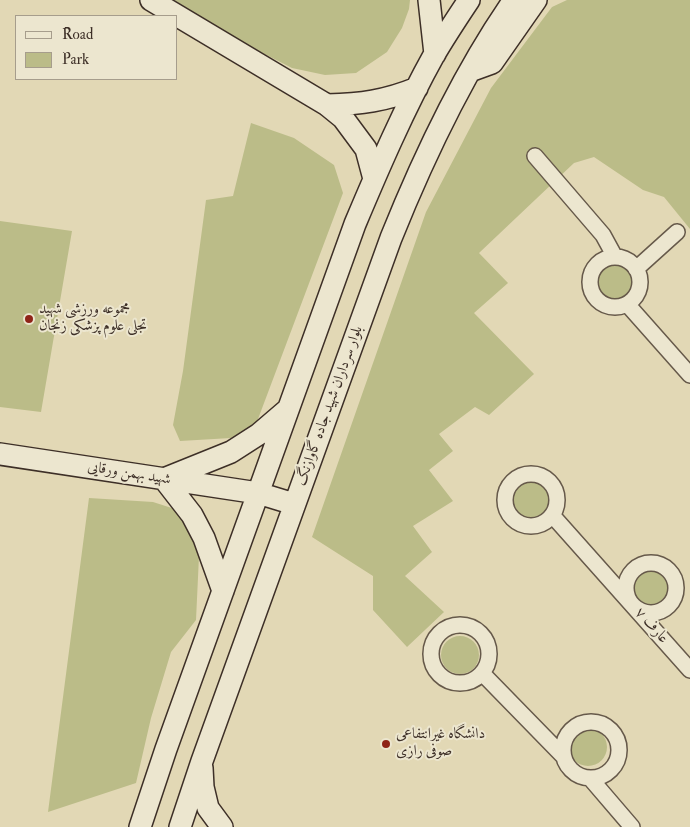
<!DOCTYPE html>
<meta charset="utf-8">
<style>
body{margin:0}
#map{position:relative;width:690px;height:827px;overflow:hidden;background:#e2d8b5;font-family:"IM FELL Double Pica",serif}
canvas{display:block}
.legend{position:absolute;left:15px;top:15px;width:162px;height:65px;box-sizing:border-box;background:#ece6cf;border:1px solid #a69d8c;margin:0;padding:6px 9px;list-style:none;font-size:15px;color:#3d2f27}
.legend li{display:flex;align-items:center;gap:10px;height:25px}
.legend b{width:25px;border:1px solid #a69d8c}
</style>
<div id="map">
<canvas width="690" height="827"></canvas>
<ul class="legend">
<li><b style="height:6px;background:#ece6cf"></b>Road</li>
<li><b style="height:14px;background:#bbbc88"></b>Park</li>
</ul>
</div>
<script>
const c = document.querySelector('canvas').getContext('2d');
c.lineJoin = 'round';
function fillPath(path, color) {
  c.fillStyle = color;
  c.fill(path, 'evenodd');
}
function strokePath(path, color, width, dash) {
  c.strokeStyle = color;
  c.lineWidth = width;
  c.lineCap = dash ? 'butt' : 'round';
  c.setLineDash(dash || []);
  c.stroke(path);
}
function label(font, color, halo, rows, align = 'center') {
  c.font = font + ' "IM FELL Double Pica",Amiri,serif';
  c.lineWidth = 4;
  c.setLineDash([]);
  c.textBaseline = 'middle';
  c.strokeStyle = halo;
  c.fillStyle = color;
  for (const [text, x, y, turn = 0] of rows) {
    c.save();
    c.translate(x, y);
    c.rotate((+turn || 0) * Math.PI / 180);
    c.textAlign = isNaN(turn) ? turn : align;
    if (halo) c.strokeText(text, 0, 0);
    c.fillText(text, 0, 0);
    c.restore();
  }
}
fillPath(new Path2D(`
 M172,0H410L409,9L402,28L387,52L356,73L325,75L292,68L239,41Z
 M567,0H690V229L664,197L643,190L594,157L574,163L479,253L508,283L474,313L534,374L489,415L475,407L439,434L453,451L429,470L453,501L413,526L432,552L405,576L444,612L407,647L373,610V576L312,537L426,212L491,88L552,7Z
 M251,123L294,138L334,165L343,193L255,427L231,438L180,441L173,425L183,371L206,200L233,196Z
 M0,221L72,231L41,412L0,407Z
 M594 282a19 19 0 1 1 38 0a19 19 0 1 1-38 0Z
 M512 501a19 19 0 1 1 38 0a19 19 0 1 1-38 0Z
 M89,498L153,502L181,511L199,556L196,620L171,652L151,718L136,783L48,812Z
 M633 588a19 19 0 1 1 38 0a19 19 0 1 1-38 0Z
 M441 655a19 19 0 1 1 38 0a19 19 0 1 1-38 0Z
 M569 747a19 19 0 1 1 38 0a19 19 0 1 1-38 0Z`), '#bbbc88');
const street = new Path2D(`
 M535,156L603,235L615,257
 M590 282a25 25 0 1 1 50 0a25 25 0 1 1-50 0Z
 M636,269L677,232
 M627,304L690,375
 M505 500a26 26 0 1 1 52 0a26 26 0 1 1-52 0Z
 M552,515L690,670
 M626 588a25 25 0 1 1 50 0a25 25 0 1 1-50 0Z
 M431 654a29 29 0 1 1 58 0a29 29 0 1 1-58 0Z
 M482,673L563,756
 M563 750a28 28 0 1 1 56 0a28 28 0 1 1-56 0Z
 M590,778L632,827`);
const secondary = new Path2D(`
 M151,0L327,105L343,118L366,149L374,179
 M429,0L435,54
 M470,71L492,63L536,0
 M327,105C361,104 385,101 417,88
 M0,454L258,493L294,504
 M223,591L204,538L192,515L164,479L231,452L259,434L287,410
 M202,768L203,787L208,808L222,827
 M140,827L166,749L355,224C379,167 404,109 434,55C445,36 457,18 469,0
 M180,827L202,761L391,238C424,156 463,73 514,0`);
strokePath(street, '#66594a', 18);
strokePath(secondary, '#3d2f27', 24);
strokePath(street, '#ece6cf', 15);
strokePath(secondary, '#ece6cf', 21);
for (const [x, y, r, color] of [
 [29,319,5,"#8f2418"],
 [386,744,5,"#8f2418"]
]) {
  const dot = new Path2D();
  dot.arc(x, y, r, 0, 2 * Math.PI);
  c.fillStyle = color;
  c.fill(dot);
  strokePath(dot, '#ece6cf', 2);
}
label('15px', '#3d2f27', '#ece6cf', [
 ["مجموعه ورزشی شهید",39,310],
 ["تجلی علوم پزشکی زنجان",39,327],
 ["دانشگاه غیرانتفاعی",396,735],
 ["صوفی رازی",396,752]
], 'left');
label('15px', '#3d2f27', '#ece6cf', [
 ["بلوار سرداران شهید جاده گاوازنگ",330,406,-70],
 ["شهید بهمن ورقایی",129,474,9],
 ["عارف ۷",651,626,48]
]);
</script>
